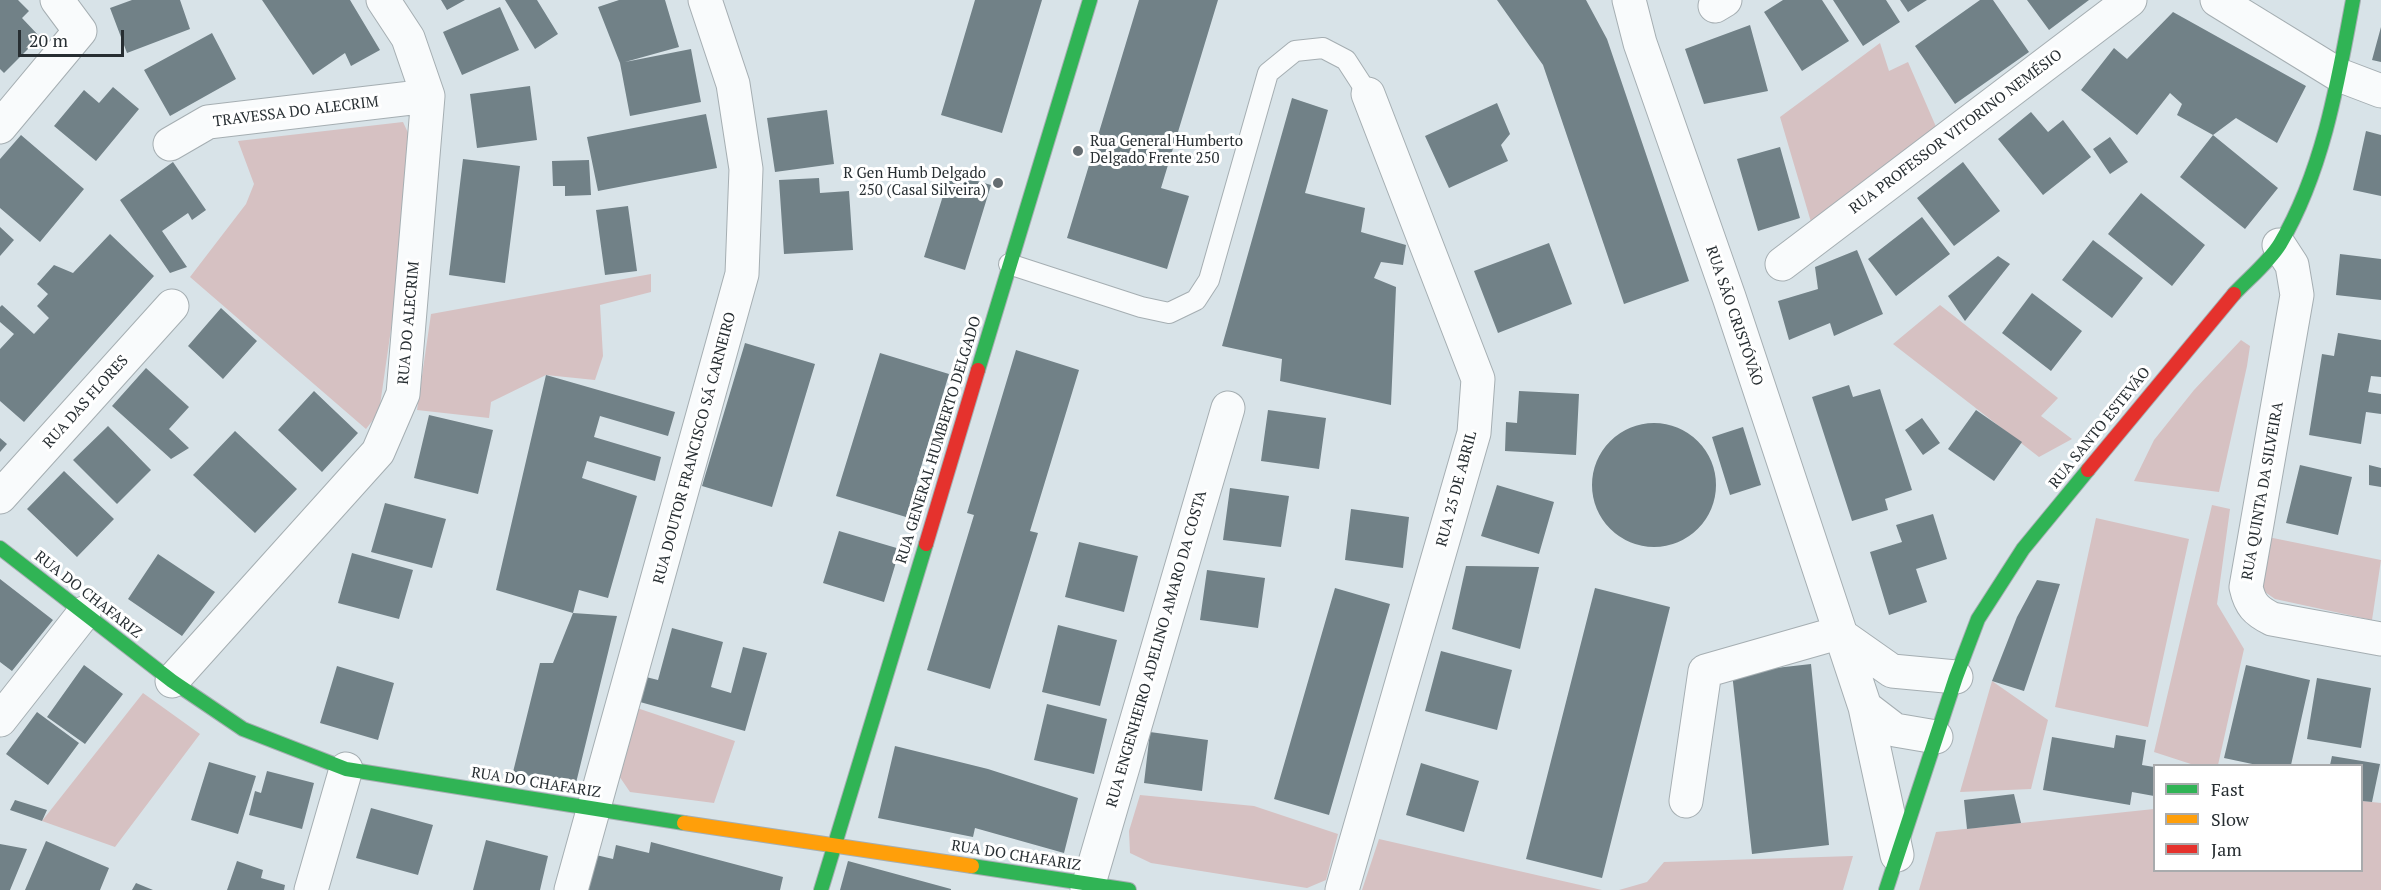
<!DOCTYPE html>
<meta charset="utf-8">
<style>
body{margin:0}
#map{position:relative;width:2381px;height:890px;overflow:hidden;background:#d8e3e8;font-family:"PT Serif",serif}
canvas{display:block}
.legend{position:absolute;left:2153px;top:764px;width:210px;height:108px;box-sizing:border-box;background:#fff;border:2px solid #a9abad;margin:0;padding:8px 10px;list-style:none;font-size:18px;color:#272e32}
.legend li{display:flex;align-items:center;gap:12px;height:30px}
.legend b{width:30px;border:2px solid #a9abad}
.scale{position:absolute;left:18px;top:30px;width:106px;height:27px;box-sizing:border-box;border:3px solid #272e32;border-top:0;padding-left:8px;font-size:18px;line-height:21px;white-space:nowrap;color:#272e32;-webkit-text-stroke:4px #fff;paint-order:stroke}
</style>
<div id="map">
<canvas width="2381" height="890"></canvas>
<ul class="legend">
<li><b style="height:8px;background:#30b455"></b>Fast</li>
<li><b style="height:8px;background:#ff9f0a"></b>Slow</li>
<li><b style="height:8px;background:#e5322d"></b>Jam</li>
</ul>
<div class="scale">20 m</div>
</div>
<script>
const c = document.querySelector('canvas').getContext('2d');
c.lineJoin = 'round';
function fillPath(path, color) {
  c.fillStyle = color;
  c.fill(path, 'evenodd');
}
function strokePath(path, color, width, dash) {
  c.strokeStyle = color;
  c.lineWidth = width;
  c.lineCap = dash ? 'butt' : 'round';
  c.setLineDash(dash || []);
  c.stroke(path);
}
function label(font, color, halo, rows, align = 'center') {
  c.font = font + ' "PT Serif",serif';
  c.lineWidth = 6;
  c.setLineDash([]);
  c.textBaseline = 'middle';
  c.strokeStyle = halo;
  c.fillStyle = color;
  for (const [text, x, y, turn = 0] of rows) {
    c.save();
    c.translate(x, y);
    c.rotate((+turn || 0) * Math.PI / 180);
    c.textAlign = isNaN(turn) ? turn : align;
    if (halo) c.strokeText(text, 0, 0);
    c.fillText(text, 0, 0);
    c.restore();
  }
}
fillPath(new Path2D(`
 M1880,43L1889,71L1908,62L1937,129L1811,222L1780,117Z
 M403,122L410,137L400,267L379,412L366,429L190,277L246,204L254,184L238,141Z
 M651,274V292L600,305L603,356L595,380L546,375L491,402L489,418L417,410L431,314Z
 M1940,305L2058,398L2041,416L2072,439L2039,457L1893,344Z
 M2241,340L2250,346L2247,366L2219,492L2134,481L2154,440L2194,390Z
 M2212,505L2230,509L2217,604L2244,649L2218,765H2194L2154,752Z
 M2096,518L2189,539L2148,727L2055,707Z
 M2268,537L2381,560L2372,620L2275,599L2262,590Z
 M1992,681L2048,720L2031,789L1960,792Z
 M143,693L200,734L115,847L42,821Z
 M637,708L735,741L714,803L630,792L617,773Z
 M1140,795L1254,806L1338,834L1326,880L1307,888L1151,863L1130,853L1129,831Z
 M2362,801L2381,803V890H1919L1936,832L2154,809V870H2362Z
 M1379,839L1602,890H1362Z
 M1853,856L1843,890H1619L1647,882L1664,862Z`), '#d6c1c2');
fillPath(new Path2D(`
 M0,0H18L29,11L22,18L40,37L4,73L0,69Z
 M132,0H180L190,29L127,53L110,8Z
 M262,0H350L380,50L351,66L345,53L313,75Z
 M441,0H465L447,10Z
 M505,0H537L558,34L535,49Z
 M619,0H665L679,47L625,62L691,49L701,102L630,116L620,63L598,7Z
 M975,0H1042L1002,133L941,115Z
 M1139,0H1218L1161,188L1189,196L1167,269L1067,238Z
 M1497,0H1586L1607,39L1689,281L1624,304L1543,65Z
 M1783,0H1822L1849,41L1802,71L1764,12Z
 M1833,0H1886L1900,22L1863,46Z
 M1900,0H1927L1908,12Z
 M1980,0H1993L2029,52L1955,104L1915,46Z
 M2027,0H2089L2049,30Z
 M500,7L519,50L462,75L443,32Z
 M2173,12L2306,86L2277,143L2236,118L2213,135L2177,115L2182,104L2170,93L2137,135L2081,90L2114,48L2127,59Z
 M1750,25L1768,91L1704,104L1685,49Z
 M2381,27V62L2372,60Z
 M212,33L236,79L170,116L144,70Z
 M530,86L537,140L477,148L470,94Z
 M113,87L139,109L96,161L54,126L84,90L99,103Z
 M1292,98L1328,110L1305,193L1365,208L1361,232L1406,245L1403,265L1381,262L1374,278L1396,287L1391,405L1280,381L1282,359L1222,346Z
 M1497,103L1510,134L1501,145L1508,161L1449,188L1425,136Z
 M827,110L834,164L775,172L767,118Z
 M2031,112L2048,132L2063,120L2091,157L2043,195L1998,139Z
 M706,114L717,168L598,191L587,137Z
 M2366,131L2381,135V196L2353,190Z
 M21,135L84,189L40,242L0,208V159Z
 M2213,135L2278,188L2245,229L2180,177Z
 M2110,137L2128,162L2110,174L2093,149Z
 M1780,147L1800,218L1758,231L1737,159Z
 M463,159L520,166L505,283L449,275Z
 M589,160L591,195L565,196V186H553L552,161Z
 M173,162L206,210L192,220L188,213L162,231L187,267L170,273L120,200Z
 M1963,162L2000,211L1954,246L1917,198Z
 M950,173L991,185L965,270L924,257Z
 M819,178L820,193L849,191L853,250L784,254L779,180Z
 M2141,193L2205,245L2172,286L2108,234Z
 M628,206L637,271L605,275L596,210Z
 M1922,217L1950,254L1896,296L1868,259Z
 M0,227L14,240L0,256Z
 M110,234L154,276L24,422L0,401V349L14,334L0,322V307L2,305L34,334L49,318L37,306L48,294L37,284L54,265L73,273Z
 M2093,240L2143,278L2112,318L2062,280Z
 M1549,243L1572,304L1498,333L1474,271Z
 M1857,250L1883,314L1834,336L1830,323L1789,340L1778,301L1818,289L1815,267Z
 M2340,254L2381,259V300L2336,295Z
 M1998,256L2010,264L1965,321L1948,296Z
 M2032,293L2082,331L2051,371L2002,333Z
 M221,308L257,341L223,379L188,346Z
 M2338,333L2381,340V377L2371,376L2368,392L2381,394V414L2366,412L2361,444L2309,435L2322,354L2334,356Z
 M745,343L815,364L772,507L702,486Z
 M1016,350L1079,370L1030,531L1038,533L990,689L927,670L974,515L967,513Z
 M880,353L949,374L906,517L836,496Z
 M146,368L189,407L169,429L189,448L171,459L112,406Z
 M546,375L675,412L668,436L600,416L594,437L661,457L655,481L587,461L582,478L637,496L608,598L579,590L573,613L496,590Z
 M1849,385L1853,397L1880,389L1912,490L1885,499L1888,510L1852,521L1812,397Z
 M314,391L358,433L322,472L278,430Z
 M1519,391L1579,394L1576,455L1505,451L1506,422L1517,423Z
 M1268,410L1326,418L1319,469L1261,461Z
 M1976,410L2022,442L1994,481L1948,449Z
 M429,415L493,430L478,494L414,478Z
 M1922,418L1940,443L1923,455L1905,430Z
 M1592 485a62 62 0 1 1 124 0a62 62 0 1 1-124 0Z
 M108,426L151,470L117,504L73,460Z
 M1743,427L1761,485L1730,495L1712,437Z
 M235,431L297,489L255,533L193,475Z
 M0,438L7,444L0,452Z
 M2300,465L2352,477L2338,535L2286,523Z
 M2369,465L2381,468V487L2369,485Z
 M64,471L114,519L77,557L27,509Z
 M1497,485L1554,502L1539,554L1481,536Z
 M1230,488L1289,496L1281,547L1223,540Z
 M385,503L446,519L432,568L371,552Z
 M1351,509L1409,517L1403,568L1345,560Z
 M1933,514L1947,559L1916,569L1927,602L1889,615L1870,552L1902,542L1896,525Z
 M839,531L900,549L884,602L823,583Z
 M1079,542L1138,556L1124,612L1065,597Z
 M352,553L413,570L399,619L338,603Z
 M158,554L215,592L182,636L128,599Z
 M1466,566L1539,567L1520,649L1452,629Z
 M1207,570L1265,578L1258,628L1200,620Z
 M0,579L53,620L12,671L0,662Z
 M2037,580L2060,584L2024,691L1992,681L2017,617Z
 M1335,588L1390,604L1329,815L1274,799Z
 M1595,588L1670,607L1602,878L1526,859Z
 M573,613L617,616L575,787L513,772L540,663H553Z
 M1058,625L1117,640L1100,706L1042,692Z
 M672,628L723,642L711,687L731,693L743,647L767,653L745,731L640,702L646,677L658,680Z
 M1441,651L1512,670L1497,730L1425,711Z
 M1811,664L1829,845L1752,854L1732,673Z
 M84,665L123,694L85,744L47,717Z
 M2246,665L2310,680L2291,765H2257L2224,758Z
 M337,666L394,683L378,740L320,723Z
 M2317,678L2371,688L2361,748L2307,739Z
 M1047,704L1107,719L1094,774L1034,760Z
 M37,712L79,743L48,785L6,754Z
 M1150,732L1208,740L1202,791L1144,783Z
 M2116,735L2146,740L2142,765L2154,767V796L2132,792L2130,805L2043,790L2052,737L2114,748Z
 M895,746L988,769L1078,798L1064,853L975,828L973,837L878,818Z
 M2332,756L2380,764L2372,802L2362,801V766L2330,765Z
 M209,762L256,776L238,834L191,820Z
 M1421,763L1479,781L1464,832L1406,815Z
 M267,771L314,783L302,829L249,815L255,791L261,793Z
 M2014,794L2021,823L1967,829L1964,800Z
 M15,800L47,810L42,821L10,810Z
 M371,808L433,825L418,875L356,858Z
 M486,840L548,856L540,890H473Z
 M46,841L109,868L100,890H25Z
 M651,842L783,877L780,890H588L596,855L613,859L616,845L649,853Z
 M0,844L27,849L10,890H0Z
 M237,861L263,870L261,878L285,885L284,890H227Z
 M848,861L951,889V890H840Z
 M136,883L153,890H132Z`), '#718187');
const lane = new Path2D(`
 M1009,264L1141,307L1169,313L1196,300L1209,280L1268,73L1295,51L1323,48L1346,60L1368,94`);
const street = new Path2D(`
 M1629,0L1640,43L1729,297L1865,707L1897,855
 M2217,0L2339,75L2381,91
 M1715,6L1725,0
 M0,127L80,31L57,0
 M170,144L208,122L428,96
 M2279,245L2292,265L2297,295L2246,587C2250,605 2256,611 2272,619L2381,639
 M1782,264L2130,0
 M0,497L172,306
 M1838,633L1892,671L1956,677
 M172,681L378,452L403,394L428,96L408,38L383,0
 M1865,707L1895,730L1936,737
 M0,720L84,613
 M1686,801L1705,671L1838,633
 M311,890L346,769
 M571,890L742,274L746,169L733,84L705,0
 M1087,890L1228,408
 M1342,890L1474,433L1478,379L1368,94`);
const fast = new Path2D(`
 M2234,294C2248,279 2269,262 2280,244C2323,171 2338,82 2353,0
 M978,370L1090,0
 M0,548L172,681L243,729L346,769L684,823
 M972,866L1129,890
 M821,890L926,544
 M1886,890L1956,677L1978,619L2023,549L2088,470`);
const slow = new Path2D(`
 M684,823L972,866`);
const jam = new Path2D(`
 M2088,470L2234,294
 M926,544L978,370`);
strokePath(lane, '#a5aeb2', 22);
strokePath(street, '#a5aeb2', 35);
strokePath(fast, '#a5aeb2', 16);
strokePath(slow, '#a5aeb2', 16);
strokePath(jam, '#a5aeb2', 16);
strokePath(lane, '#f9fbfc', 20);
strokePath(street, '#f9fbfc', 33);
strokePath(fast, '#30b455', 14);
strokePath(slow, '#ff9f0a', 14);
strokePath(jam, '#e5322d', 14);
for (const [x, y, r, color] of [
 [1078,151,6,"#656d72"],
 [998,183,6,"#656d72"]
]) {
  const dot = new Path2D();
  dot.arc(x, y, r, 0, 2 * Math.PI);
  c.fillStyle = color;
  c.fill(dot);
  strokePath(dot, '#fff', 2);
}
label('15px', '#272e32', '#fff', [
 ["TRAVESSA DO ALECRIM",296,112,-7],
 ["RUA PROFESSOR VITORINO NEMÉSIO",1956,132,-37],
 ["RUA SÃO CRISTÓVÃO",1734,316,71],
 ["RUA DO ALECRIM",409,323,-85],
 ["RUA DAS FLORES",86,402,-48],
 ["RUA SANTO ESTEVÃO",2100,428,-51],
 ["RUA GENERAL HUMBERTO DELGADO",939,440,-73],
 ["RUA DOUTOR FRANCISCO SÁ CARNEIRO",695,448,-75],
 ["RUA 25 DE ABRIL",1457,489,-75],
 ["RUA QUINTA DA SILVEIRA",2263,491,-80],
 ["RUA DO CHAFARIZ",88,595,38],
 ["RUA ENGENHEIRO ADELINO AMARO DA COSTA",1157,649,-74],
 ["RUA DO CHAFARIZ",536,783,9],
 ["RUA DO CHAFARIZ",1016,856,9]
]);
label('15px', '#272e32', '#fff', [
 ["Rua General Humberto",1090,142],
 ["Delgado Frente 250",1090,159],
 ["R Gen Humb Delgado",986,174,"right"],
 ["250 (Casal Silveira)",986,191,"right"]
], 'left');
</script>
